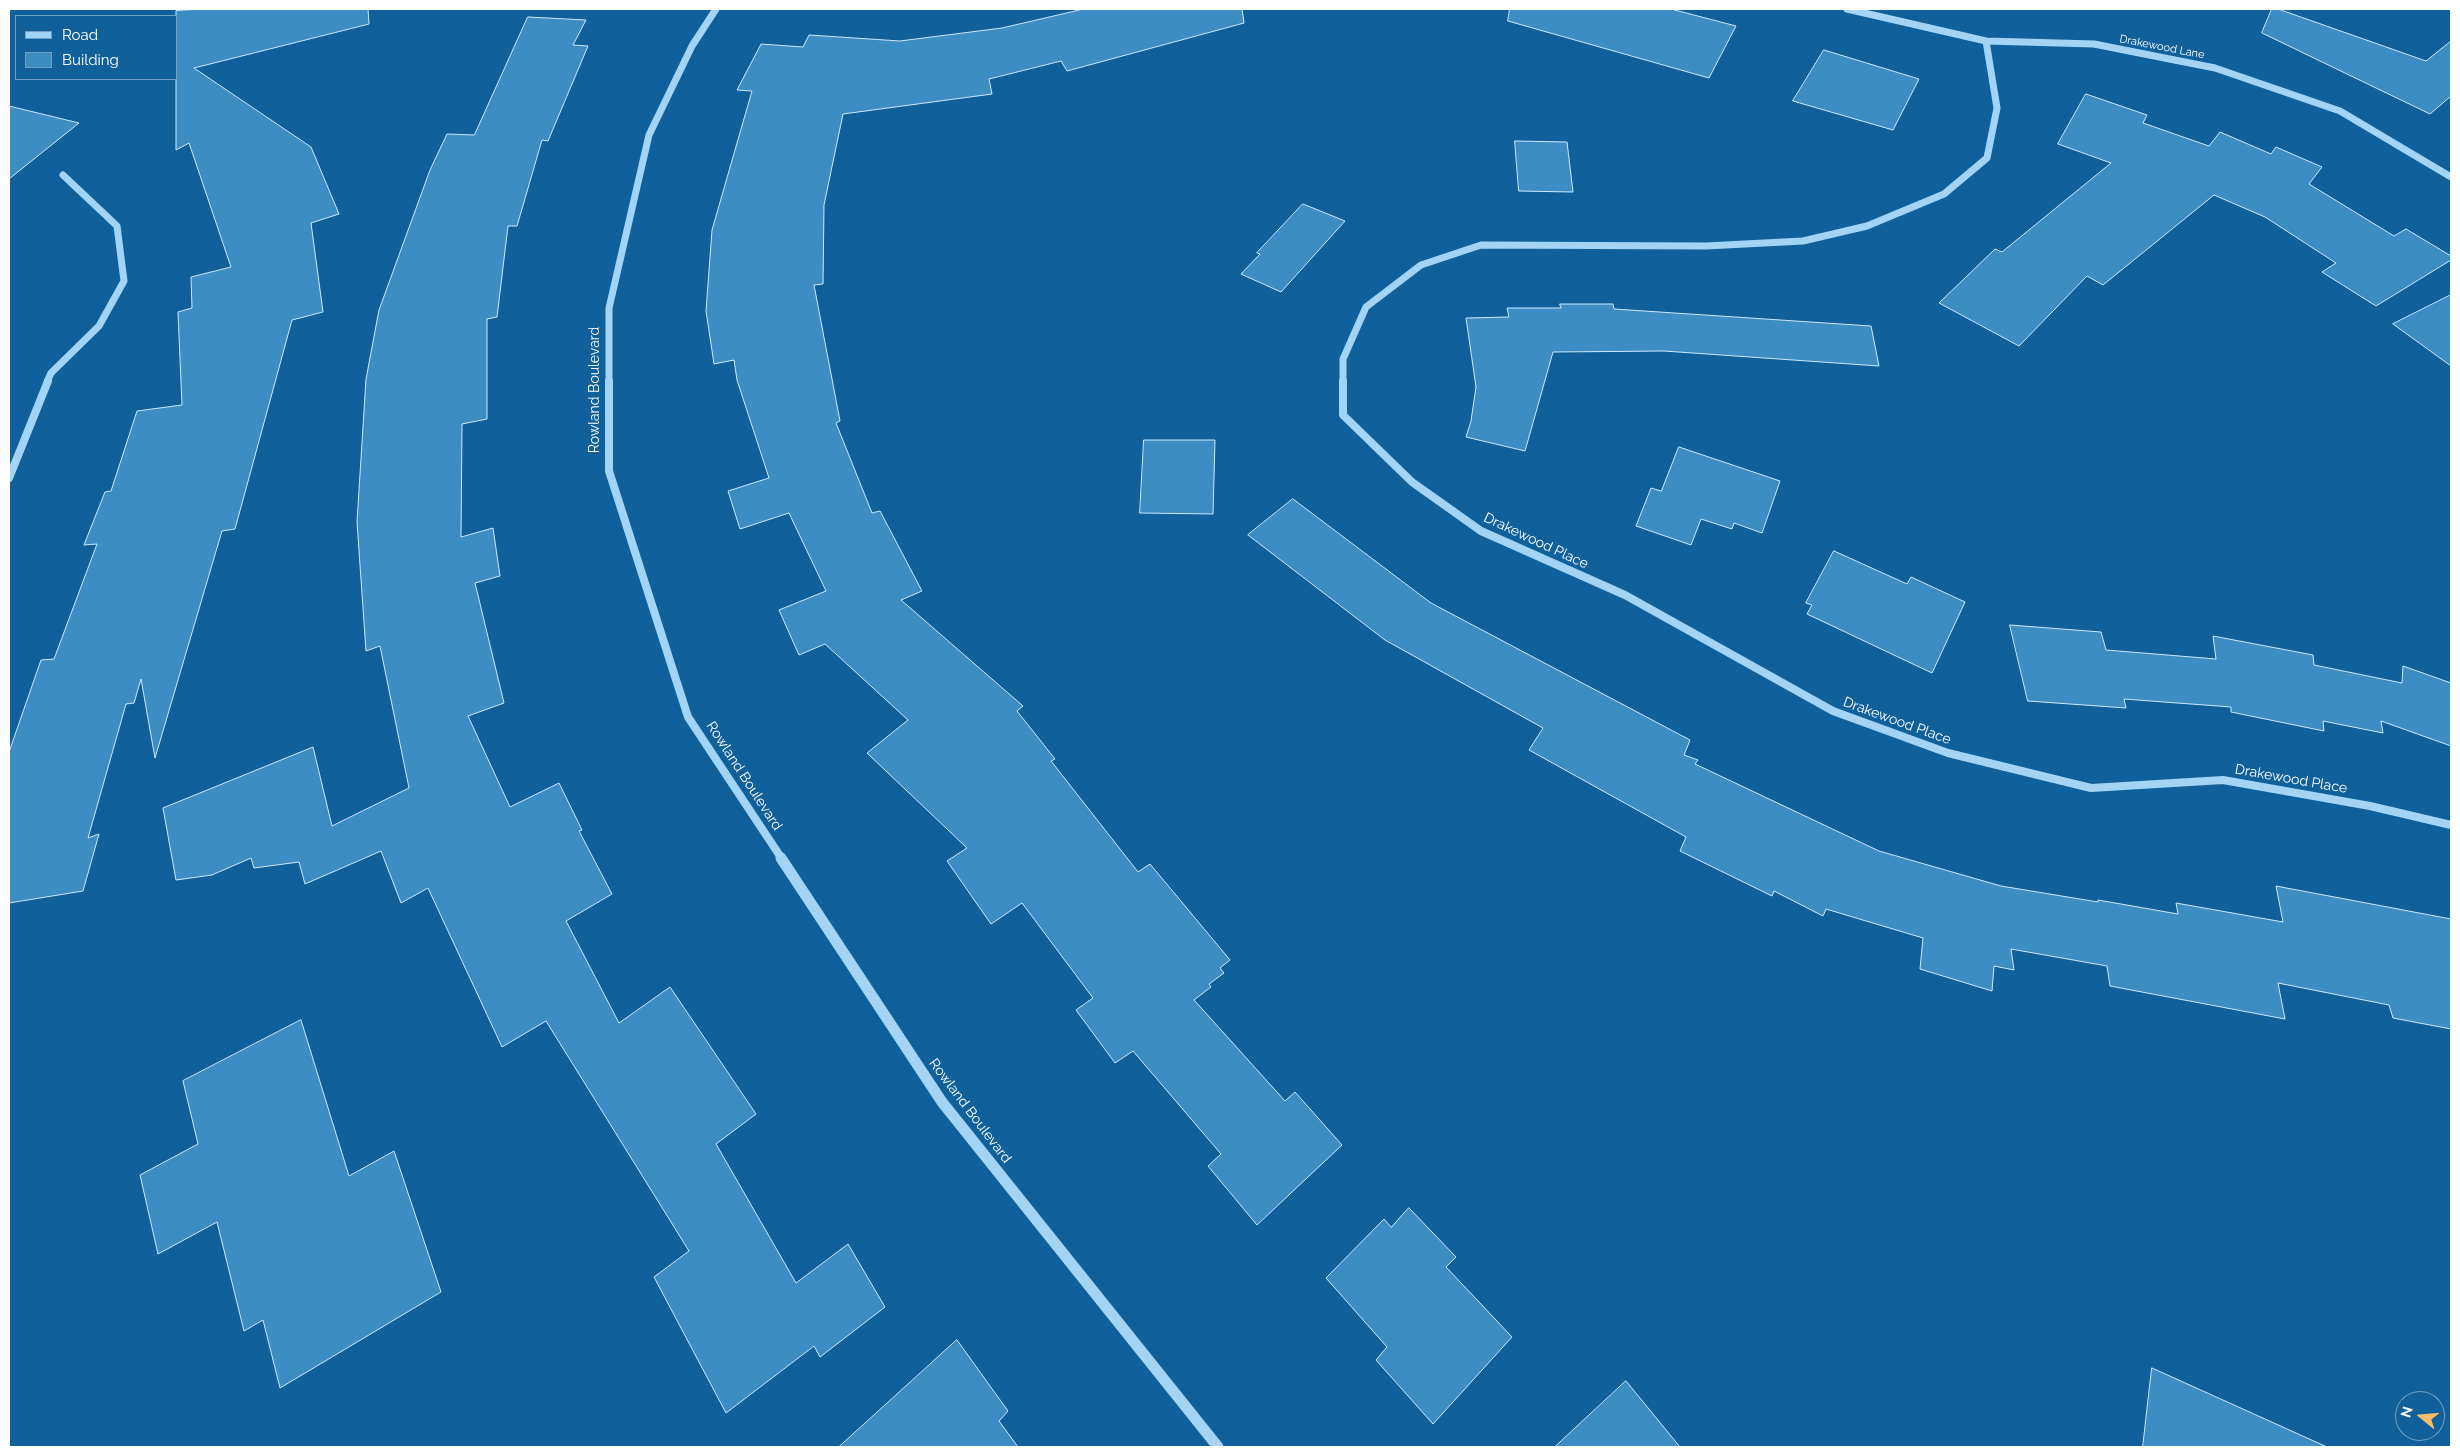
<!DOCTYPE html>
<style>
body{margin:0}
#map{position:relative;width:2460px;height:1456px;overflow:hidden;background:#10619b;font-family:Raleway,sans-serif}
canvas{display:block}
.frame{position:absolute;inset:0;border:10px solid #fff;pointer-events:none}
.legend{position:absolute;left:15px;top:15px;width:162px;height:65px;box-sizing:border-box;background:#10619b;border:1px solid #70a0c3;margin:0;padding:6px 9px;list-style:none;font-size:15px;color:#fff}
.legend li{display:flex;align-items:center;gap:10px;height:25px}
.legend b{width:25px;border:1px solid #70a0c3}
.north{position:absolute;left:2395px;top:1391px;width:50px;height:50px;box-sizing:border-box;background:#10619b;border:1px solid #70a0c3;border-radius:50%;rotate:287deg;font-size:14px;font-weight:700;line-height:20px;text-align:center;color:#fff}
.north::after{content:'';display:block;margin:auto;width:18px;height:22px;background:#ffbd67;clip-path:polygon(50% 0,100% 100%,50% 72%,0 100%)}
</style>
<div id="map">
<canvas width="2460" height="1456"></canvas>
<div class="frame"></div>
<ul class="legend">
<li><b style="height:6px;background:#a3d4f5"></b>Road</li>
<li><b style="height:14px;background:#3d8dc5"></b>Building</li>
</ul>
<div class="north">N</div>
</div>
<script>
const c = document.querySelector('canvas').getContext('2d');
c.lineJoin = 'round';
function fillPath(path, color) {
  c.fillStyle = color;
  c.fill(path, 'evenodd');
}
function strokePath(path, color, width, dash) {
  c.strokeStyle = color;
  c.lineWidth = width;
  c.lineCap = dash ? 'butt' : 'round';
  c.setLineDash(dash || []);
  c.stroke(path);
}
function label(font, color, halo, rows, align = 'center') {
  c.font = font + ' Raleway,sans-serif';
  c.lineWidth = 4;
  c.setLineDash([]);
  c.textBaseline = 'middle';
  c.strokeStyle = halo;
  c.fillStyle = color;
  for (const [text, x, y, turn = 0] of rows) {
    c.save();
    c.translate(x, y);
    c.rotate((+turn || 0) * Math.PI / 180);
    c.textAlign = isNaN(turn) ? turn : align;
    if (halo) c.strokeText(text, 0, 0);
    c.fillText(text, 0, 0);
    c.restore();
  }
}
const building = new Path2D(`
 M202,9H368L369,24L194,68L311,147L339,214L311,223L323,312L292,320L235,529L222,531L155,758L141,679L134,703L126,704L88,838L99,834L83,891L9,903V752L41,660L54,659L97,544L84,545L105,492L111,491L137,411L182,405L178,312L192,308L191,277L231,267L189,143L176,150V11Z
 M1084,9H1242L1244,23L1067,71L1061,61L989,79L992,94L843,114L824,205L823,284L814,285L840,421L836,423L872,513L880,511L922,591L901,600L1023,706L1017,711L1055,759L1051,761L1138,872L1150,864L1230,960L1220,968L1224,973L1209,984L1211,987L1194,1000L1285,1101L1295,1092L1342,1145L1257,1225L1208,1166L1221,1154L1133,1051L1115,1063L1076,1010L1093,998L1022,903L991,924L947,861L967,848L867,753L908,720L825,644L799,655L779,610L826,591L789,513L740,529L728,491L769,478L737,380L734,360L714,364L706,311L712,230L752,91L737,90L761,44L803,47L809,35L900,41L1002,28Z
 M1510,9H1671L1736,26L1709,78L1508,21Z
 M2272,9H2278L2426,61L2451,41V96L2430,114L2262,33Z
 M528,17L586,20L573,45L588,46L548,141L542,140L517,226H508L497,317L487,319V419L462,424L461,537L493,528L500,576L475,583L504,703L468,716L510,807L559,783L582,830L579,831L612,894L566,921L619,1023L670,987L756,1114L716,1144L796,1283L848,1244L885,1307L820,1357L814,1346L726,1413L654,1277L689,1251L546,1021L502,1047L428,888L401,903L381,851L305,884L299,862L254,868L251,858L212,875L176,880L163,808L313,747L332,826L409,788L380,646L366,651L357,522L366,379L379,310L430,170L447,134L474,135Z
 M1824,50L1919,79L1893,130L1793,101Z
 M2086,94L2147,115L2143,123L2209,146L2220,132L2271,154L2276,147L2322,167L2309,184L2394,236L2406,229L2451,256V260L2376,306L2322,272L2336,263L2265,217L2214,195L2103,285L2087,276L2019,346L1939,303L1995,249L2002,252L2111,163L2058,144Z
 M9,106L79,123L9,179Z
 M1515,141L1567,142L1573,192L1519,191Z
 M1303,204L1345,221L1281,292L1241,274L1260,254L1257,253Z
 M2451,295V366L2393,324Z
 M1560,304H1613L1614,309L1871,326L1879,366L1664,351L1553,352L1525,451L1466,437L1471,421L1476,387L1466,318L1509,317L1507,308H1561Z
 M1144,440H1215L1213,514L1140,513Z
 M1679,447L1780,481L1762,533L1734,523L1732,529L1701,519L1691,545L1636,526L1651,488L1661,491Z
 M1293,499L1431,603L1690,740L1684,755L1698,760L1695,764L1879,851L2001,886L2098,902V900L2178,914L2176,903L2283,922L2276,886L2451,919V1029L2393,1018L2389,1005L2278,983L2285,1019L2110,986L2107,966L2011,949L2014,970L1994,966L1992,991L1920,969L1923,938L1826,909L1823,916L1774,891L1772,896L1680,851L1686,837L1529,750L1543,728L1385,640L1248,535Z
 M1834,551L1907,584L1911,577L1965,602L1932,673L1807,614L1812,605L1806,603Z
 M2010,625L2101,632L2106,650L2216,659L2213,636L2313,655L2314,665L2402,683L2403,666L2451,683V746L2381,721L2383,733L2323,721L2324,731L2231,712V707L2124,699L2126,708L2028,701Z
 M301,1020L349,1176L394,1151L441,1292L280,1388L263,1320L244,1331L217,1222L158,1254L140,1175L198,1144L183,1081Z
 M1409,1208L1456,1257L1446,1267L1512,1337L1433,1424L1376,1360L1387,1347L1326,1278L1384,1219L1391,1227Z
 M957,1340L1008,1411L999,1421L1018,1447H839Z
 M2152,1368L2327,1447H2143Z
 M1626,1381L1680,1447H1555Z`);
fillPath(building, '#3d8dc5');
strokePath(building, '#cceafe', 1);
strokePath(new Path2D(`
 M1847,9L1986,41L2094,44L2215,68L2340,111L2451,177
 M47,382L51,373L99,326L124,281L117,226L63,175
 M609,382V308L649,135L692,46L716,9
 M1343,382V359L1366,307L1421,265L1481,245L1706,246L1803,241L1867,226L1944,194L1987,158L1997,108L1986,41`), '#a3d4f5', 7);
strokePath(new Path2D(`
 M609,381V471L688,717L782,859
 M1343,381V415L1412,482L1481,531L1625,595L1833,711L1948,753L2091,788L2223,780L2370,806L2451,825
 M9,478L48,381`), '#a3d4f5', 8);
strokePath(new Path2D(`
 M781,858L942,1102L1218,1447`), '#a3d4f5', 11);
label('11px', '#fff', '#10619b', [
 ["Drakewood Lane",2162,47,11]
]);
label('14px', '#fff', '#10619b', [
 ["Rowland Boulevard",595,390,-90],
 ["Drakewood Place",1536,541,25],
 ["Drakewood Place",1897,721,20],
 ["Rowland Boulevard",744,776,57],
 ["Drakewood Place",2291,779,10],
 ["Rowland Boulevard",970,1111,53]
]);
</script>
